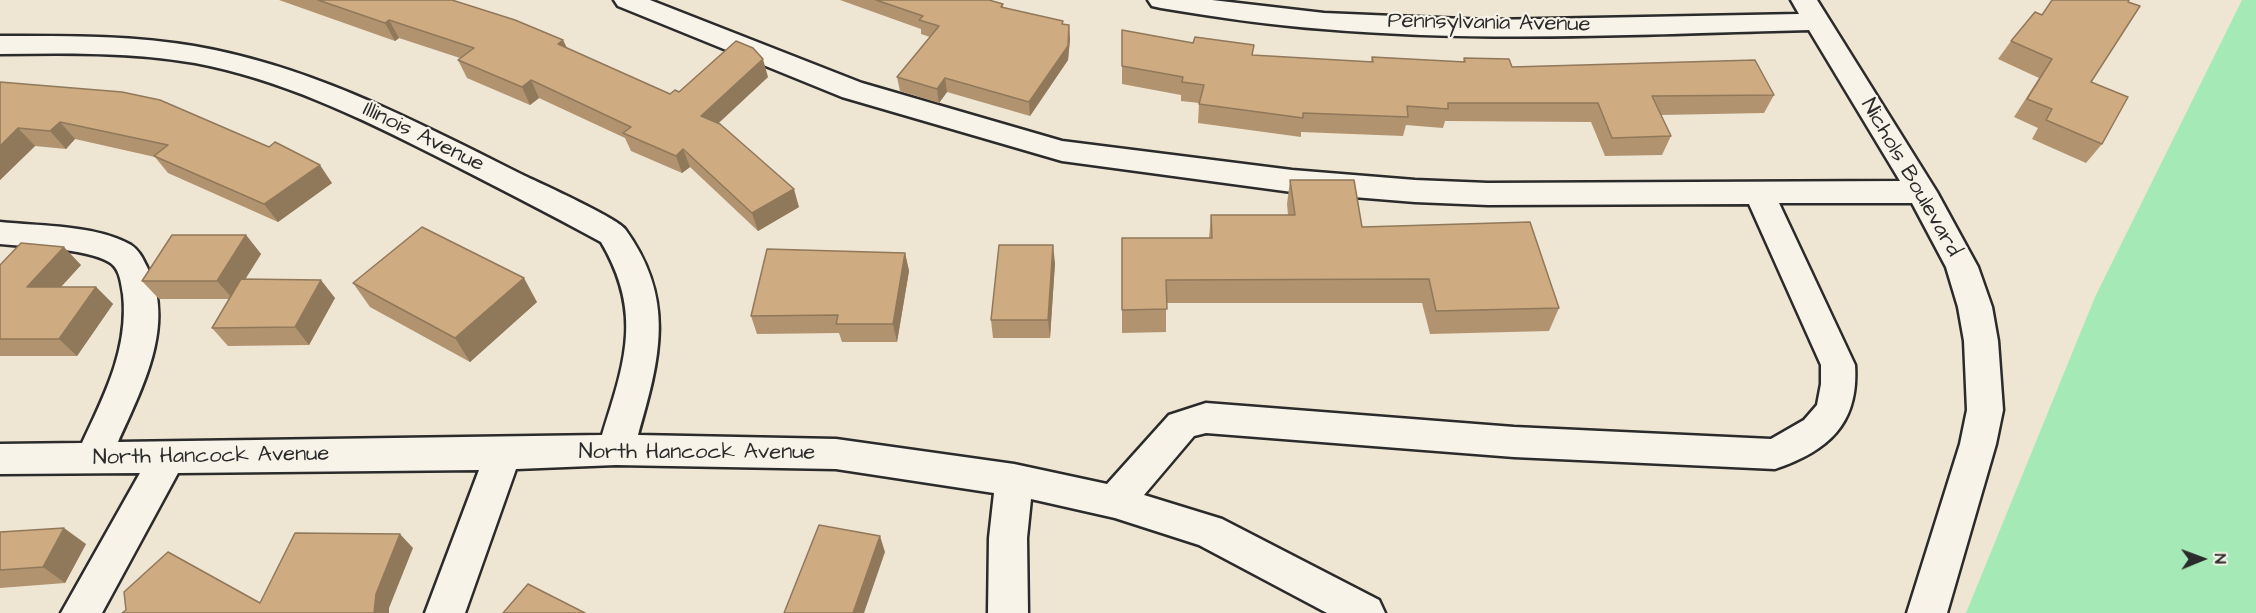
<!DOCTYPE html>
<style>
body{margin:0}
#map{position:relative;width:2256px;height:613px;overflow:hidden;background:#efe5d3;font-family:"Architects Daughter",sans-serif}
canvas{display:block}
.north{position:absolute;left:2172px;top:529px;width:60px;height:60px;-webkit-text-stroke:4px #f7f3e8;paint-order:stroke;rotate:89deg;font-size:16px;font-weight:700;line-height:24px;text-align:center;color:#2b2b2b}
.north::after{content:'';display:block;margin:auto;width:21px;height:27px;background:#2b2b2b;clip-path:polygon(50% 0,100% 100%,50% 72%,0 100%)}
</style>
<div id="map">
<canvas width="2256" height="613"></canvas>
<div class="north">N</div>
</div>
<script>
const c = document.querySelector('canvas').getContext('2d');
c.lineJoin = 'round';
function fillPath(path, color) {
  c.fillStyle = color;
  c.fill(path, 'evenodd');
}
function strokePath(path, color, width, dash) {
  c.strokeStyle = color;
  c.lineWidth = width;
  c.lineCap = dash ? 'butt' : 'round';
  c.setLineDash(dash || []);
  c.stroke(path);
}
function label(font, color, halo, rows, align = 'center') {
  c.font = font + ' "Architects Daughter",sans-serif';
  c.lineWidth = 4.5;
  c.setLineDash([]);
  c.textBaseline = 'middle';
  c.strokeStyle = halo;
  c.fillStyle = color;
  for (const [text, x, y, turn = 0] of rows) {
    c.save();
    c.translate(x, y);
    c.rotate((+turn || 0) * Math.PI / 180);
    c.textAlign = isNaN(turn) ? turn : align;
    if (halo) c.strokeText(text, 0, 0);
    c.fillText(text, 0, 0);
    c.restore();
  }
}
fillPath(new Path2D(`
 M2242,0H2256V613H1966L2095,297Z`), '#a5eab6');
const minor = new Path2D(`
 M614,0H650L862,83L1062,141L1292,170L1415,180L1488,183L1900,181L1809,30C1648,34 1485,43 1323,29C1269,25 1215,17 1161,8L1152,6L1148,0H1212L1324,13L1488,20L1799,14L1791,0H1817L1937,192L1978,267L1992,307L1998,341L2003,410L1996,444L1947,613H1907L1960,444L1967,410L1964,341L1958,307L1946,267L1912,203H1779L1855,365C1859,424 1828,451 1775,469L1514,457L1206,433L1194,436L1144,495L1222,519L1379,600L1385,613H1327L1199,545L1115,518L1031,499L1027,538L1028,613H988L989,538L994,493L836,469L616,465L516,469L465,613H425L479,470L178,473L102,613H61L140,473L0,474V444L82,443C104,396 129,348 123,294C121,283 120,268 109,262C86,248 27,247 0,244V222C39,226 97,225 131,245C139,250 143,259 147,267C177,324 141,390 118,442L602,435C625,362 643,313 601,242C546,212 491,184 436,156C359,117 280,79 195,63C131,52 65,53 0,54V36C65,36 130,35 194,46C312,66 419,123 525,176C542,184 617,218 625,229C676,299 660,358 638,435L836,439L1014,464L1107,484L1169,415L1206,403L1514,427L1771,439L1804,420L1817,405L1821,384V365L1749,204L1488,205L1415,202L1292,192L1062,161L842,97L618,6Z`);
strokePath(minor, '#2b2b2b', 5);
fillPath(minor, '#f7f3e8');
fillPath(new Path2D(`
 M279,0H452L563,40L567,48L670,94L768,77L718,123L799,207L758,231L690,167L682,173L631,151L625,138L539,98L530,105L467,78L458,60L460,58L399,38L395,41Z
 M840,0H989L1003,4V8L1063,21V24L1070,39L1068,60L1030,116L947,92L939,103L900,91L897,77L930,37L921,34V29Z
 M2035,12L2091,82L2102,144L2086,163L2032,139L2038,128L2014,117L2039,78L1998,59L2011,41Z
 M1122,30L1253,55L1371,62L1372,57L1463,62L1464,58L1512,67L1774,95L1764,113L1661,115L1671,136L1662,155L1605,156L1591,122L1445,121L1443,128L1406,125L1403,136L1301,132V137L1198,123L1199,103L1181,101V95L1122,84Z
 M0,82L332,183L278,222L168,173L155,157L75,139L66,149L35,146L0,180Z
 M1290,180L1362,227L1559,308L1549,331L1430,334L1422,303H1166V332L1122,333V238H1209L1211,215H1288L1287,204Z
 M246,235L261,254L245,279L335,298L309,345L228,346L212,328L229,299H159L142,281Z
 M905,253L909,271L897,342H842L839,333L757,334L751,316Z
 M1055,263L1050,338H993L991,320Z
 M0,265H81L61,287H96L113,304L77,356H0Z
 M353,283L537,302L470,362L370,307Z
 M0,532L86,544L65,583L0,588Z`), '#b1936f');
fillPath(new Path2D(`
 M389,20L399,38L395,41L385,23Z
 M1069,25L1070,39L1068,60L1030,116L1029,102Z
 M563,40L571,57L558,44Z
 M763,59L768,77L707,134L701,116Z
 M945,78L947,92L939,103L937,89Z
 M531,80L539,98L530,105L522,87Z
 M60,122L75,139L66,149L50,131Z
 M18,128L35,146L0,180V146Z
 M683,149L690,167L682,173L676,156Z
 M320,165L332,183L278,222L264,204Z
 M794,189L799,207L758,231L752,213Z
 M246,235L261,254L233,299L217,281Z
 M1053,245L1055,263L1050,338L1048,320Z
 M64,247L81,265L45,304L27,287Z
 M905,253L909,271L897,342L893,324Z
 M524,278L537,302L470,362L455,338Z
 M321,280L335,298L309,345L295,327Z
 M96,287L113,304L77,356L59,339Z
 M64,528L86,544L65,583L43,567Z
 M400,534L413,548L389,608V613H374L376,594Z
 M880,536L885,552L864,613H853Z`), '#90785a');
const building = new Path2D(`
 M318,0H452L515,20L563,40L558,44L670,94L675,90L679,92L736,41L753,48L763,59L701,116L720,124L794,189L752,213L683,149L676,156L623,133L631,127L531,80L522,87L458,60L474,48L389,20L385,23Z
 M876,0H989L1003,4L1001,7L1063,21L1062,24L1069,25L1068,46L1029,102L945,78L937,89L897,77L939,26L919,20L923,16Z
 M2052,0H2129L2128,2L2140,6L2091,82L2128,97L2102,144L2046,120L2052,109L2027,99L2052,59L2011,41L2035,12L2042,15Z
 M1122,30L1193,43L1195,37L1254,45L1252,55L1373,62L1372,57L1465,62L1464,58L1509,59L1512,67L1755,60L1774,95L1652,96L1671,136L1612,138L1598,103H1448V109L1407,106L1408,117L1303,113V118L1199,104L1204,85L1182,82L1183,77L1122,66Z
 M0,82L122,92L160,100L269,147L275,142L320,165L264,204L154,156L168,145L60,122L50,131L18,128L0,146Z
 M1290,180H1354L1362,227L1530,222L1559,308L1436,311L1429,279L1166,280L1167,309L1122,310V238H1212L1211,215H1295Z
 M422,227L524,278L455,338L353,283Z
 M172,235H246L217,281H142Z
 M21,243L64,247L27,287H96L59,339H0V265Z
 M999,245H1053L1048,320H991Z
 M767,249L905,253L893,324H836L838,315L751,316Z
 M241,279L321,280L295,327L212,328Z
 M819,525L880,536L853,613H784Z
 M64,528L43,567L0,570V532Z
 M295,533L400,534L376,594L374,613H122L126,610L124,592L168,552L260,603Z
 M528,584L585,613H503Z`);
fillPath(building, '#ceab81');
strokePath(building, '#90785a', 1.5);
label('22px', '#2b2b2b', '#f7f3e8', [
 ["Pennsylvania Avenue",1489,24,1],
 ["Illinois Avenue",423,138,26],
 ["Nichols Boulevard",1910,178,60],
 ["North Hancock Avenue",697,453],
 ["North Hancock Avenue",211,457,-1]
]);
</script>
